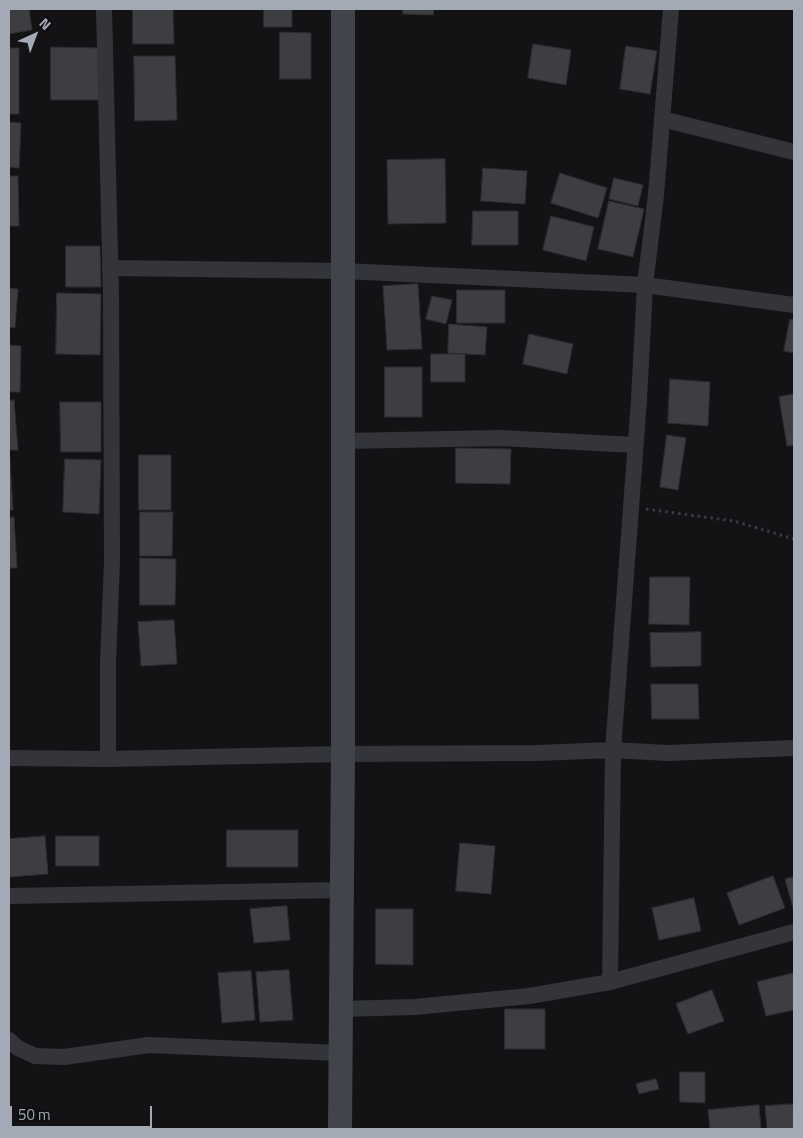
<!DOCTYPE html>
<style>
body{margin:0}
#map{position:relative;width:803px;height:1138px;overflow:hidden;background:#131315;font-family:"Titillium Web",sans-serif}
canvas{display:block}
.frame{position:absolute;inset:0;border:10px solid #a3aab6;pointer-events:none}
.north{position:absolute;left:10px;top:10px;width:50px;height:50px;-webkit-text-stroke:4px #0e0e10;paint-order:stroke;rotate:43deg;font-size:14px;font-weight:700;line-height:20px;text-align:center;color:#a3aab6}
.north::after{content:'';display:block;margin:auto;width:18px;height:22px;background:#a3aab6;clip-path:polygon(50% 0,100% 100%,50% 72%,0 100%)}
.scale{position:absolute;left:10px;top:1106px;width:142px;height:22px;box-sizing:border-box;border:2px solid #a3aab6;border-top:0;padding-left:6px;font-size:15px;line-height:18px;white-space:nowrap;color:#a3aab6;-webkit-text-stroke:4px #0e0e10;paint-order:stroke}
</style>
<div id="map">
<canvas width="803" height="1138"></canvas>
<div class="frame"></div>
<div class="north">N</div>
<div class="scale">50 m</div>
</div>
<script>
const c = document.querySelector('canvas').getContext('2d');
c.lineJoin = 'round';
function fillPath(path, color) {
  c.fillStyle = color;
  c.fill(path, 'evenodd');
}
function strokePath(path, color, width, dash) {
  c.strokeStyle = color;
  c.lineWidth = width;
  c.lineCap = dash ? 'butt' : 'round';
  c.setLineDash(dash || []);
  c.stroke(path);
}
const building = new Path2D(`
 M9,9H29L32,30L9,34Z
 M133,9H173L174,44H133Z
 M264,9H292V27H264Z
 M403,9H434L433,15L403,14Z
 M280,32L311,33V79H280Z
 M533,44L571,50L566,85L528,78Z
 M626,46L657,51L650,94L620,89Z
 M51,47L99,48V100H51Z
 M9,48H19V114H9Z
 M134,56H175L177,120L135,121Z
 M9,122L21,123L19,168L9,167Z
 M445,159L446,223L388,224L387,160Z
 M483,168L527,171L525,204L481,201Z
 M560,173L607,188L598,218L551,203Z
 M9,176H18L19,226H9Z
 M614,178L643,185L638,206L609,199Z
 M609,201L644,209L633,257L598,249Z
 M473,211H518V245H472Z
 M551,216L594,227L586,261L543,250Z
 M66,246H100L101,287H66Z
 M418,284L422,349L387,350L383,286Z
 M9,288L18,289L15,328L9,327Z
 M457,290H505V323H457Z
 M57,293L101,294L100,355L56,354Z
 M432,296L452,300L446,324L426,319Z
 M790,319L794,320V353L784,351Z
 M449,324L487,327L485,355L448,353Z
 M529,334L573,344L567,374L523,364Z
 M9,345L21,346L20,392H9Z
 M431,354H465V382H431Z
 M385,367H422V417H385Z
 M670,379L710,382L708,426L668,423Z
 M794,394V445L787,446L779,397Z
 M14,400L18,450H9V401Z
 M60,402H101V452H61Z
 M667,435L686,438L678,490L660,487Z
 M456,448L511,449L510,484L456,483Z
 M139,455H171V510H139Z
 M9,457H10L13,510H9Z
 M65,459L101,460L99,514L63,512Z
 M140,512H173L172,556H140Z
 M14,517L17,568H9V518Z
 M140,558L176,559L175,605H140Z
 M650,577H690L689,625L649,624Z
 M174,620L177,664L141,666L138,622Z
 M701,632V666L651,667L650,633Z
 M651,684H698L699,719H652Z
 M227,830H298V867H227Z
 M45,836L48,874L9,877V839Z
 M56,836H99V866H56Z
 M460,843L495,846L491,894L456,891Z
 M773,876L785,908L739,925L727,893Z
 M794,877V907L793,908L785,879Z
 M694,898L701,931L659,940L652,908Z
 M287,906L290,940L254,943L250,909Z
 M376,909H413V965L376,964Z
 M289,970L293,1020L260,1022L256,972Z
 M251,971L255,1020L222,1023L218,973Z
 M794,973V1010L766,1016L757,982Z
 M712,990L724,1021L688,1034L676,1004Z
 M505,1009H545V1049H505Z
 M680,1072H705V1103L680,1102Z
 M656,1079L659,1089L639,1094L636,1084Z
 M794,1104V1129H767L765,1106Z
 M759,1105L761,1129H710L708,1110Z`);
fillPath(building, '#3c3e42');
strokePath(building, '#2d2d31', 1);
strokePath(new Path2D(`
 M646,509L734,521L794,539`), '#393c41', 3, [2.5, 4]);
strokePath(new Path2D(`
 M104,9L111,296L112,561L108,663V759
 M662,119L794,152
 M110,268L344,271L645,285L794,305
 M343,441L501,438L635,445
 M9,758L108,759L343,754L537,753L613,750L667,753L794,748
 M9,896L341,890
 M610,982L613,750L639,400L645,285L656,195L671,9
 M340,1009L415,1007L529,996L610,982L794,932
 M9,1040L18,1048L35,1056L64,1057L149,1045L340,1053`), '#34353a', 16);
strokePath(new Path2D(`
 M340,1129L343,754V9`), '#41444a', 24);
</script>
